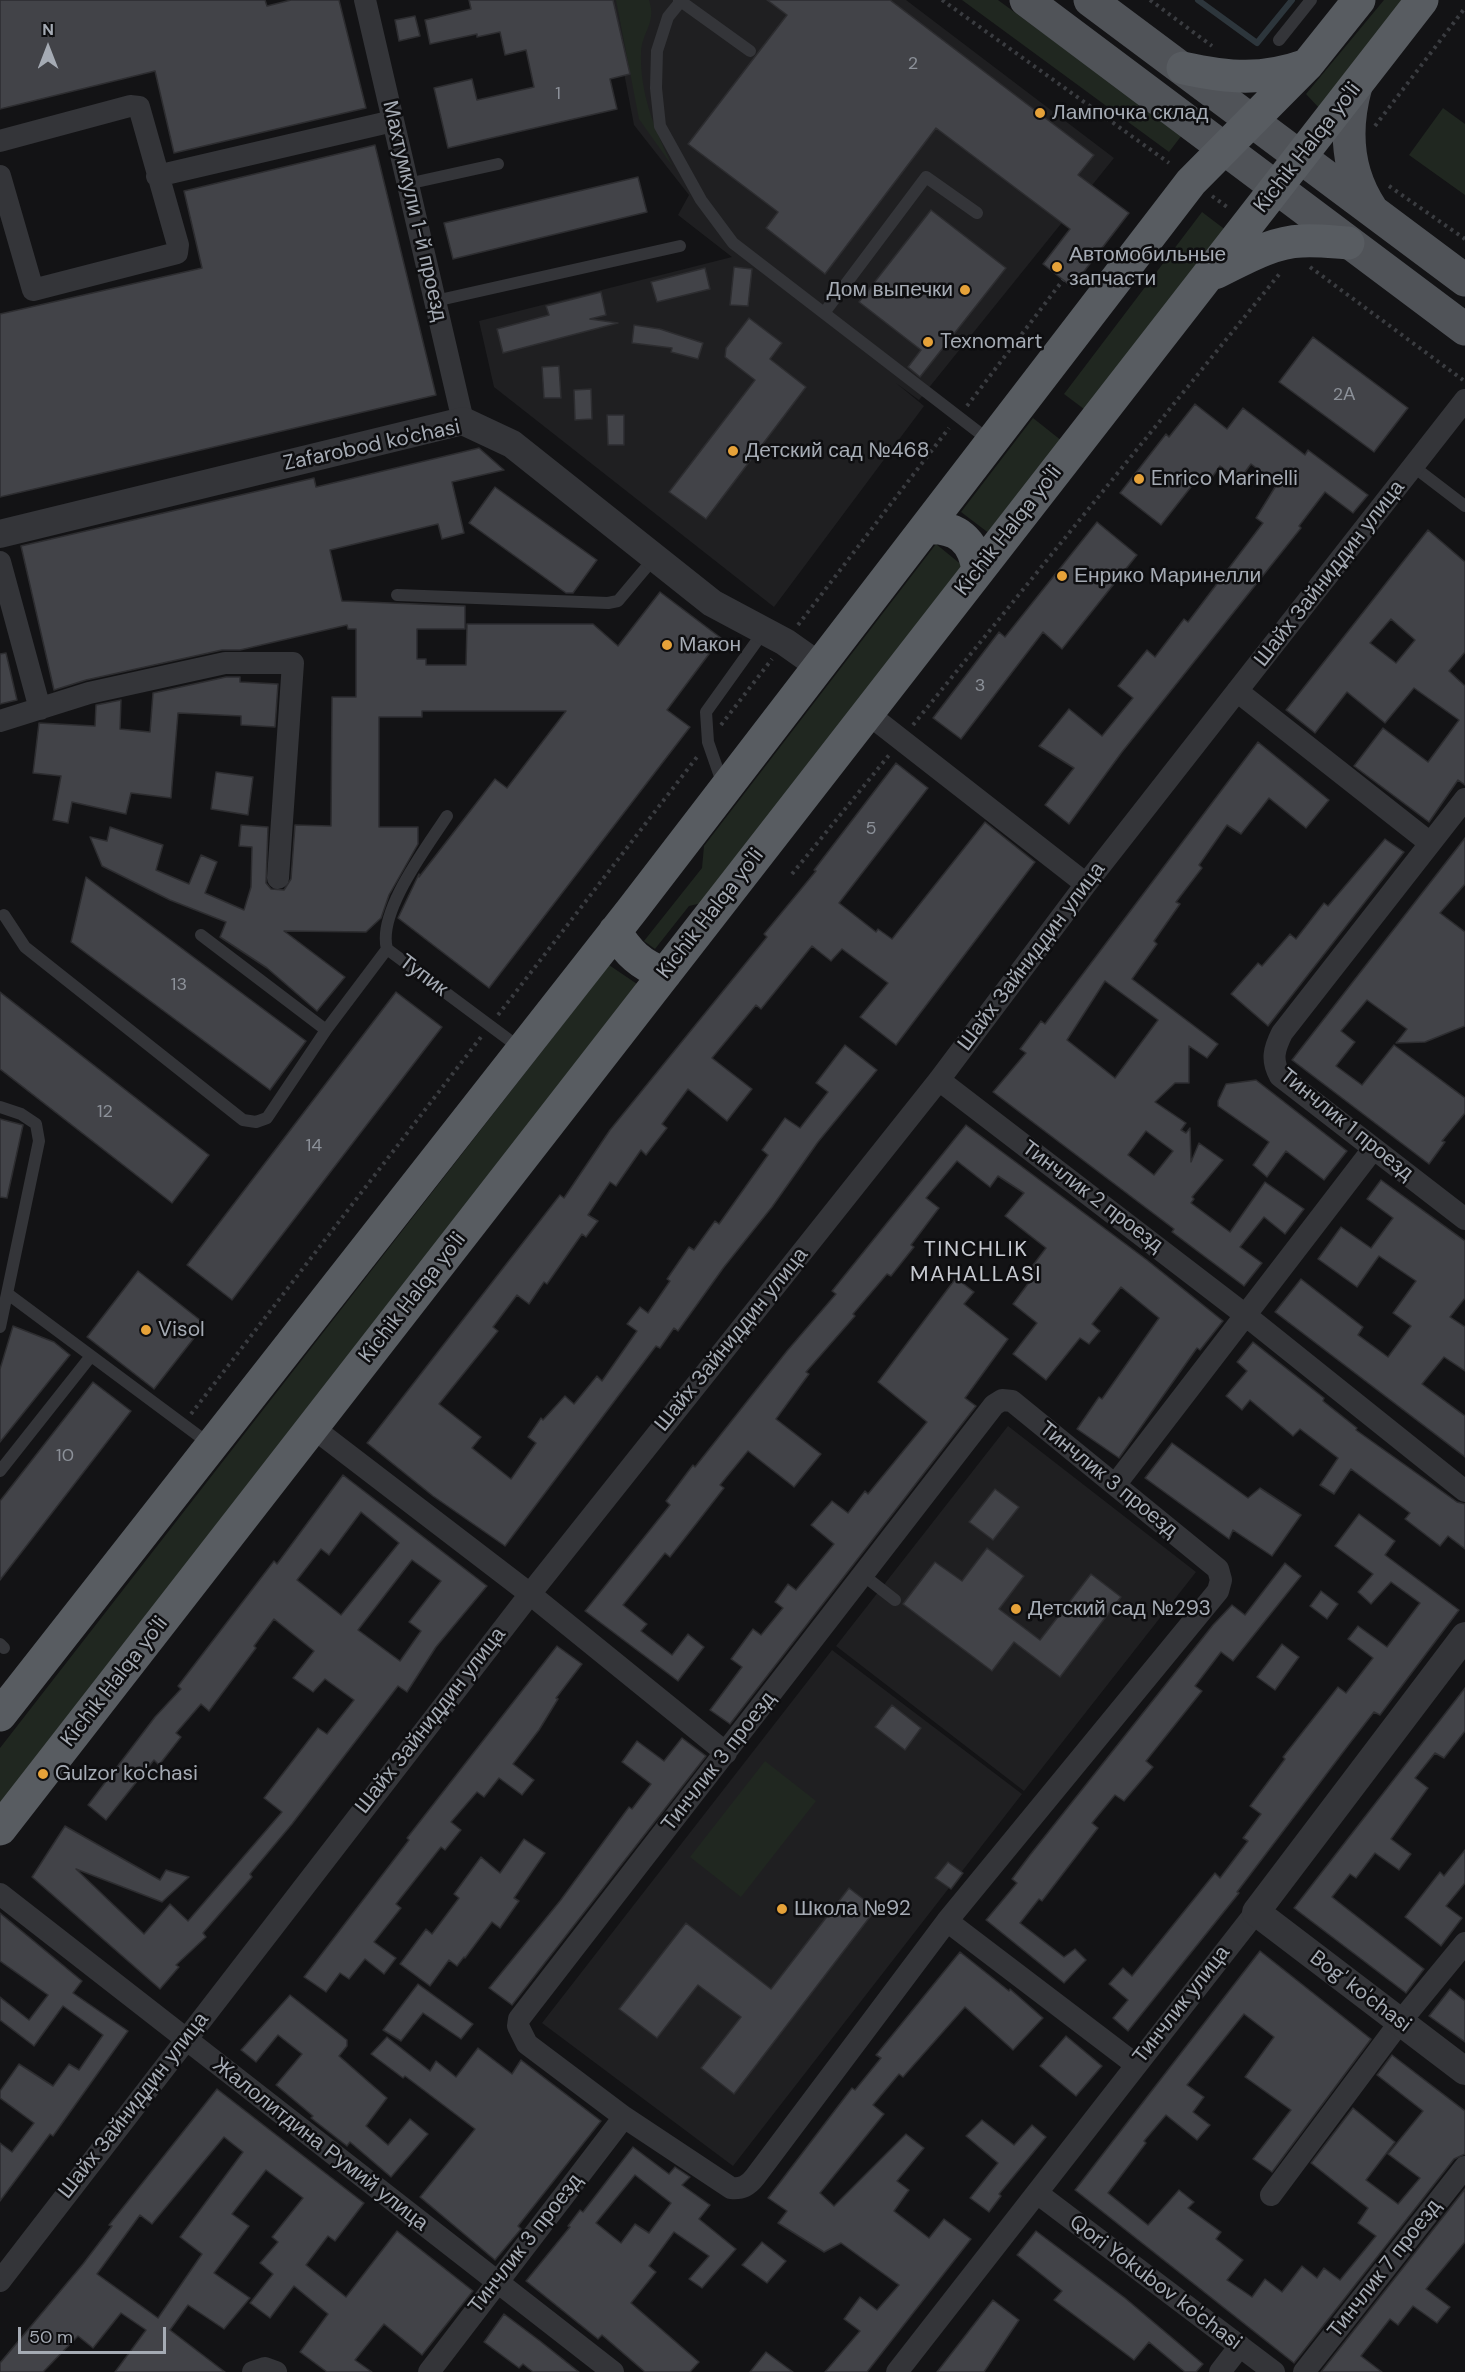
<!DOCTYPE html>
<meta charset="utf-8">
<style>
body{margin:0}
#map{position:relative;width:1465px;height:2372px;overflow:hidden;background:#131315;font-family:"DM Sans",sans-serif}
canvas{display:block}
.north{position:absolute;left:18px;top:18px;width:60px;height:60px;-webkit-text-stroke:4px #0e0e10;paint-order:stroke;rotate:0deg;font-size:16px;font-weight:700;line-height:24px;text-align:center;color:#a5abb4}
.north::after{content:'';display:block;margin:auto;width:21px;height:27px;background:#a5abb4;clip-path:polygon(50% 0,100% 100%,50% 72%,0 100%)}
.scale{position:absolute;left:18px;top:2327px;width:148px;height:27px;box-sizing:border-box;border:3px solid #a5abb4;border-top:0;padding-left:8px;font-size:18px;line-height:21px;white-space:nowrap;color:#a5abb4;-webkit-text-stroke:4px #0e0e10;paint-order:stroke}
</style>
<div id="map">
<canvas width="1465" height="2372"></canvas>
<div class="north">N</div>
<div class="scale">50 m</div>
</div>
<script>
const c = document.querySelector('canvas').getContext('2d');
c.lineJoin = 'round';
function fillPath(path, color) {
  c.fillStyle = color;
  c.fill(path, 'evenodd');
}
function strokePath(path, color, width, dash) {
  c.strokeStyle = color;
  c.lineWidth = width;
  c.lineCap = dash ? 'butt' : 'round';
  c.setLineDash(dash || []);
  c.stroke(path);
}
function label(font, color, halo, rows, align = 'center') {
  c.font = font + ' "DM Sans",sans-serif';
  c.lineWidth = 5;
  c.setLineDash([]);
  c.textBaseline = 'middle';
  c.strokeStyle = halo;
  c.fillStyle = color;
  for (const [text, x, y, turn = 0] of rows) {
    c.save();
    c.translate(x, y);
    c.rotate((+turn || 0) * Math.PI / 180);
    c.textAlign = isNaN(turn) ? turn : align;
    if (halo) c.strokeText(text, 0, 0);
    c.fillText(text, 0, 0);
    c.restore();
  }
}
fillPath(new Path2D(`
 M610,0H906L1114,158L919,400L896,383L924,406L774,607L494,387L479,321L732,257L678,215L689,195L634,125Z
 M1008,1426L1196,1572L1024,1791L836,1646Z
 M832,1650L1022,1794L733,2166L542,2023Z`), '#1f1f21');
fillPath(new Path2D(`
 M616,0H649C657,23 642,31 641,53C640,95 655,130 673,167L639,119Z
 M962,0H998L1182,135L1169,152Z
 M1384,0H1403L1320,109L1306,94Z
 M1443,108L1465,124V195L1409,155Z
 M1202,212L1227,231L1088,412L1064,394Z
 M1033,418L1062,441L990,534L961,512Z
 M936,544L963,566L706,902L689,906L655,949L644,941L702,868L704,846Z
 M609,965L640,986L0,1805V1748Z
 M765,1761L816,1801L741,1897L690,1857Z`), '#202720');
strokePath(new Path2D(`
 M1198,0L1257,43L1292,0`), '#2d363c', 6);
const building = new Path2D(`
 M0,0H265L267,6L291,0H339L366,108L174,153L155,71L0,109Z
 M469,0H613L630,74L610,79L617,109L448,148L434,88L472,79L477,100L534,87L526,50L505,55L500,32L477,37V34L430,44L425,20L471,9Z
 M767,0H890L1094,155L1078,175L1129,213L1072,287L1043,264L1070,229L936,128L825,274L766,228L778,212L688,144L787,15Z
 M415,16L420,36L399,41L395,20Z
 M375,145L436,395L0,497V314L202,268L184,191Z
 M638,177L647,212L453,259L444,223Z
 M931,210L1006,268L920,377L908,367L921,350L859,302Z
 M734,267L752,269L748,306L730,305Z
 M705,268L710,289L657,302L651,282Z
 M601,292L606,315L590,319L618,323L503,353L497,329L549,315L546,306Z
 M749,318L782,343L770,359L806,387L706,519L669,492L755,380L725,357L726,348Z
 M634,325L660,329L703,343L698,359L671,352L672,348L632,343Z
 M1313,337L1408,408L1374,452L1279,382Z
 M559,366L561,398H544L542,367Z
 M591,389L592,419L575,420L574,390Z
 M1195,404L1227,429L1243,408L1305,455L1308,450L1368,495L1353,513L1325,492L1299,526L1301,528L1122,752L1069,824L1045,805L1074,768L1039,746L1069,709L1102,736L1133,698L1118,686L1147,650L1155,657L1184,619L1188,622L1263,523L1256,518L1277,484L1251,464L1239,480L1220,466L1210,480L1202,473L1161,525L1120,493L1166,434L1169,437Z
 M607,415H624V445H608Z
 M479,448L504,470L452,482L464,533L442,539L438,524L330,550L342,601L465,606V629H417V659H426V665H466L467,624H593L618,646L660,592L721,638L667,710L690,727L489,988L398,918L419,874V877L495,779L507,788L566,711H422V717H379V827H418V844L389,895L381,918L366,932L284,931L345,977L317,1011L267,968L220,937L226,922L170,900L102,866L90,837L107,841L110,827L163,845L156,870L189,884L201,855L217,862L205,893L244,910L251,887L252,847L239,846L241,825L268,827L266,883L271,889L284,890L291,879L295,825L331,826L332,697H356V629H348L347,625L240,650H222L86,680L54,690L21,546L314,478L316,487Z
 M495,487L597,560L573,593H566L469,523Z
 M1097,522L1137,555L1062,649L1043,632L961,739L933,718L999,632L1005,637Z
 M1428,530L1465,562V652L1449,671L1465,686V785L1458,780L1429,822L1354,766L1383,728L1428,762L1459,720L1414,688L1385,723L1347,692L1315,733L1286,710ZM1391,619L1415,640L1396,663L1370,643Z
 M6,653L17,700L0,704V654Z
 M226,677H240V682L278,684L275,727L241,725V716L178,713L171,798L131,793L126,814L72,802L68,823L53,820L61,776L33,773L39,723L95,726L96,705L121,700L120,729L150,732L153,693Z
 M1258,742L1329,800L1306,828L1269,798L1241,834L1227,825L1199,865L1202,868L1176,902L1180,904L1154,941L1157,944L1132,979L1218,1044L1207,1058L1189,1046V1083H1175L1155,1102L1186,1123L1181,1130L1186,1133L1190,1128L1191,1162L1199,1143L1223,1160L1192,1197L1194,1199L1191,1203L1230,1232L1265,1182L1304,1209L1285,1234L1264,1217L1240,1247L1262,1263L1244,1286L1172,1232L1174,1229L993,1092L1026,1053L1020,1049L1041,1021L1045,1024ZM1105,981L1158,1020L1115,1078L1067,1040ZM1146,1131L1173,1151L1154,1175L1128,1155Z
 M896,763L928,788L839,903L876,932L878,929L892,939L985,822L1035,862L896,1045L860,1017L888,983L842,949L831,961L812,946L761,1009L756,1005L712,1058L752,1089L727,1121L688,1089L662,1124L667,1128L646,1155L641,1150L616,1186L610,1182L588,1215L598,1221L586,1237L582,1234L547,1284L544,1282L529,1304L517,1295L493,1327L498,1331L439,1404L481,1437L472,1448L511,1479L536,1443L528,1437L541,1418L543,1420L565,1396L574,1404L597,1376L602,1381L637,1331L627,1324L640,1307L648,1313L670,1281L667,1279L689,1247L694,1250L715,1221L719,1224L768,1155L762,1150L785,1118L800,1128L828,1092L816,1083L845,1045L877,1070L818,1142L772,1207L724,1267L678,1331L674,1328L660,1348L656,1346L505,1546L433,1496L367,1443L560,1195L564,1198L610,1130L767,937L764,934L816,871L814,870Z
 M216,772L253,777L248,815L211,809Z
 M1465,838V884L1440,913L1465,932V1026L1425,1042L1396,1043L1407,1029L1367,1000L1341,1031L1355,1042L1336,1066L1362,1085L1394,1045L1465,1098V1113L1442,1141L1445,1142L1429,1164L1292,1060Z
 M1385,839L1404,852L1268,1026L1231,994L1258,963L1262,966L1290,934L1296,939L1324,903L1328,906Z
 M86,877L306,1041L270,1090L71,942Z
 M0,992L209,1155L172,1203L0,1069Z
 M396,992L442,1027L232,1300L187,1265Z
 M1256,1080L1347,1151L1324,1180L1286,1151L1267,1177L1253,1165L1269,1142L1218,1106V1101L1226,1084Z
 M0,1119L23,1125L7,1198L0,1197Z
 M966,1125L1147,1260L1223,1321L1200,1350L1197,1348L1119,1458L1077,1429L1099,1397L1102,1399L1159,1318L1121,1287L1092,1324L1100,1331L1089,1344L1080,1338L1046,1380L1013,1354L1037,1323L1013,1304L1033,1277L1027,1273L1046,1248L1005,1216L1024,1193L998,1176L990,1187L957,1161L926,1198L939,1208L911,1245L914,1247L891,1276L887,1274L853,1314L855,1316L806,1372L809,1374L776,1419L821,1454L794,1487L748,1451L720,1485L724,1488L696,1524L670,1557L665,1553L623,1605L647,1624L641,1631L672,1655L688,1634L704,1647L678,1681L585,1611L670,1505L666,1501L693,1465L695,1467L787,1351L836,1294L832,1291Z
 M1381,1180L1465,1241V1298L1450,1317L1465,1327V1371L1444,1357L1422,1384L1465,1416V1457L1275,1312L1301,1279L1363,1327L1358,1335L1388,1357L1411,1326L1393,1313L1416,1281L1379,1256L1357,1287L1318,1259L1341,1227L1371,1248L1393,1218L1367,1199Z
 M138,1271L205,1324L154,1389L87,1337Z
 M956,1278L974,1292L964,1304L1008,1339L965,1398L976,1406L730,1724L710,1710L742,1667L731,1659L753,1629L761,1635L783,1608L775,1602L788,1584L796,1590L834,1544L811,1525L832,1501L848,1513L865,1491L868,1494L927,1422L878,1382Z
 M13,1326L54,1342L70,1355L0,1442V1369Z
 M1253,1342L1324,1398L1323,1401L1357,1428L1356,1430L1457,1502L1465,1504V1549L1448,1536L1440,1546L1405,1519L1410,1513L1351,1469L1334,1494L1320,1485L1338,1458L1300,1429L1293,1436L1250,1400L1242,1410L1226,1396L1247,1371L1237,1362Z
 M93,1382L131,1411L0,1580V1501Z
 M1172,1443L1248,1498L1260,1488L1301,1515L1272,1556L1233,1530L1229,1539L1145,1478Z
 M343,1475L487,1586L436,1647L407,1692L398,1686L292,1824L250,1874L252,1877L203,1933L206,1937L176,1965L179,1967L160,1989L32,1877L65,1826L160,1880L166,1870L189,1877L162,1902L76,1869L144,1934L170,1904L188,1921L282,1812L264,1798L318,1728L327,1734L354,1700L325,1679L313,1692L293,1678L314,1651L274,1619L254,1646L256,1648L209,1711L201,1704L176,1733L181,1737L159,1765L154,1760L106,1820L88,1805L155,1717L181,1689L178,1686L274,1561L277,1564ZM361,1512L399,1543L341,1615L297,1580L321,1549L329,1555ZM412,1560L441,1581L409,1622L421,1631L400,1661L358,1630Z
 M995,1489L1019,1507L993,1540L969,1522Z
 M1359,1514L1395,1541L1385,1555L1459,1610L1380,1715L1374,1712L1350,1743L1237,1892L1239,1893L1128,2031L1113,2018L1128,2000L1109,1984L1123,1968L1132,1976L1215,1873L1220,1878L1248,1841L1243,1838L1261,1814L1250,1806L1285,1759L1283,1757L1338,1687L1346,1693L1373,1658L1348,1639L1358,1626L1387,1647L1420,1603L1391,1582L1371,1604L1358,1592L1373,1574L1335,1546Z
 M987,1548L1024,1576L999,1609L1040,1640L1091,1574L1121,1597L1060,1677L1014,1642L992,1671L903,1604L935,1562L962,1581Z
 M1285,1563L1301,1576L1233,1661L1221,1652L1195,1686L1202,1691L1146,1761L1153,1767L1124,1801L1115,1795L1092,1823L1098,1828L1042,1901L1039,1899L1020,1923L1064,1957L1075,1949L1086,1960L1064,1983L986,1920L1017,1883L1012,1879L1030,1855L1213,1625L1232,1605L1245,1615Z
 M1321,1591L1338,1604L1327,1619L1310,1606Z
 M1282,1644L1299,1657L1275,1690L1257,1677Z
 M557,1646L582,1664L556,1698L558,1699L539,1730L513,1764L534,1780L522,1795L499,1778L484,1797L477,1792L451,1822L461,1830L445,1850L441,1847L396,1904L401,1908L374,1942L396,1958L384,1974L365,1959L349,1979L340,1973L326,1992L304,1977L409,1840L407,1838Z
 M1465,1688V1731L1444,1758L1435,1753L1415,1778L1428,1788L1391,1839L1411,1854L1399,1870L1375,1853L1356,1878L1350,1874L1332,1897L1424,1969L1406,1993L1294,1908Z
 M892,1705L921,1728L905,1750L875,1727Z
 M682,1738L706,1756L512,2005L489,1988L560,1901L629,1807L632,1809L651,1784L622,1762L637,1741L664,1761Z
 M524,1839L545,1853L514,1898L519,1901L500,1928L492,1922L465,1958L464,1957L457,1966L449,1960L430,1986L400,1964L426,1929L432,1934L459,1898L454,1894L481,1857L500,1873Z
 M1465,1850V1883L1446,1906L1462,1918L1441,1946L1405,1917L1440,1872L1444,1876Z
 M948,1862L963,1873L951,1889L935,1878Z
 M849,1888L876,1909L734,2094L701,2068L741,2017L698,1985L657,2038L619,2009L686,1923L771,1989Z
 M0,1913L82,1981L73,1993L128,2031L53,2136L50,2134L0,2201V2143L12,2152L34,2123L0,2098V2091L19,2064L53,2086L69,2064L79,2070L103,2035L63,2006L34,2046L0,2020V1997L29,2020L48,1995L0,1961Z
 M1260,1951L1371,2039L1272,2172L1253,2159L1291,2110L1245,2077L1274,2037L1244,2014L1187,2085L1204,2097L1193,2112L1210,2125L1197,2140L1166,2115L1144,2141L1146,2143L1108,2193L1148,2225L1179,2190L1194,2202L1188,2208L1221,2232L1216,2239L1243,2260L1227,2280L1252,2297L1265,2279L1282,2292L1302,2266L1317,2278L1324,2268L1340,2280L1376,2236L1358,2223L1368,2208L1311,2163L1353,2108L1395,2142L1366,2180L1398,2204L1420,2178L1388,2154L1423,2111L1377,2075L1392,2055L1465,2111V2154L1454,2159L1294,2363L1075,2190Z
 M960,1952L1009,1991L1010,1989L1043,2018L1013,2050L965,2007L903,2077L899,2074L873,2105L884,2114L820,2193L834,2206L906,2134L924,2148L897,2181L909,2190L894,2211L929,2238L944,2219L971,2239L867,2372H825L860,2331L844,2319L860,2297L877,2310L899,2285L841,2243L824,2252L778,2223L787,2211L768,2198L852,2088L855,2090L881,2058L876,2055Z
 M418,1984L473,2024L461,2039L423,2013L401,2041L383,2030Z
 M1450,1989L1465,2001V2042L1429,2016Z
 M290,1995L347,2040V2046L339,2056L387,2098L366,2126L388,2145L410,2119L428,2134L391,2177L350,2142L347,2146L311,2118L313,2116L276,2085L302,2054L278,2035L256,2062L241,2050Z
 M1066,2036L1102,2066L1076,2096L1040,2066Z
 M387,2037L430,2071L436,2061L456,2077L478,2048L512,2074L521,2060L601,2121L518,2226L521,2229L495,2260L420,2197L475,2129L405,2076L403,2078L371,2054Z
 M217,2089L364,2203L335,2241L328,2236L306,2265L346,2297L397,2231L473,2291L422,2355L384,2324L355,2360L372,2372H327L300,2352L328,2314L294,2286L270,2318L250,2303L273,2274L260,2263L278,2242L272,2237L303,2198L266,2170L232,2214L249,2226L214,2273L250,2298L224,2329L188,2305L170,2330L225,2372H115L146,2330L121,2313L93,2348L78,2336L43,2372H0V2363L83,2264L112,2226L109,2225ZM224,2137L243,2152L180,2237L202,2254L158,2318L97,2274L140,2215L152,2224Z
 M982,2120L1014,2145L1032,2125L1046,2137L999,2194L1001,2196L989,2212L970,2198L998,2163L966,2136Z
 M633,2147L669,2174L675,2167L690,2177L682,2185L710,2205L699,2219L736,2249L702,2288L689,2279L709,2256L674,2232L649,2266L656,2272L631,2303L699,2362L690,2372H645L602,2335L598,2339L526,2281L570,2227L568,2226L580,2210L583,2212ZM635,2175L671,2203L649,2233L635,2224L621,2243L596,2223Z
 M1465,2189V2242L1426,2289L1450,2307L1437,2323L1413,2306L1398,2325L1390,2319L1361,2356L1382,2372H1321Z
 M1036,2231L1125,2298L1203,2364L1196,2372H1185L1149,2342L1134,2360L1054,2300L1062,2291L1017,2255Z
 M762,2242L786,2261L767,2283L742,2265Z
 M993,2300L1019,2320L984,2372H937Z
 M504,2314L540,2341L579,2372H533L523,2364L519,2368L484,2342Z
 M766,2352L793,2372H750Z`);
fillPath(building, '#424348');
strokePath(building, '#2d2d30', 1.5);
strokePath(new Path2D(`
 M942,0L1169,163
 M1150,0L1212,46
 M1375,126L1465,8
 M1389,186L1465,239
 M1212,196L1230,209
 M1310,267L1463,380
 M967,406L1063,280
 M798,625L949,428
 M721,725L772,659
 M913,725L1281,272
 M792,874L890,754
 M498,1015L697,757
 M191,1414L481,1037`), '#3a3c40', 4, [3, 4.5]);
strokePath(new Path2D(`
 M679,0L750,51
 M681,1L668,17L657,51L656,88L660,126L701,200L733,243L990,441
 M1279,40L1311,0
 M407,184L498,164
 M435,301L680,246
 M824,313L926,177L977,213
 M1414,467L1465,506
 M397,595L608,603L618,601L655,557
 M723,785L708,742L706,712L764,631
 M447,816C427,847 377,912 387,949L520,1048
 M4,915L25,947L243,1120L256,1122L267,1118L326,1030L387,949
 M201,935L326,1030
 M0,1107L21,1114L36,1124L39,1141L0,1327
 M8,1294L211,1445
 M0,1471L91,1356
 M863,1575L895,1600
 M0,1644L4,1648`), '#343539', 12);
strokePath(new Path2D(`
 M365,0L463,421
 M0,141L130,106L139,107L178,245L177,253L33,290L0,176
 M157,176L393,121
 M0,562L40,709
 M1237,691L1430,843
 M867,713L1086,884
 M0,721L89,693L225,663H293L278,878
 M1465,799L1282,1033C1274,1049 1271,1060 1280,1076L1465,1219
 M939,1080L1244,1314L1465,1491
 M1002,1400L1012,1401L1218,1569L1221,1580L1218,1591L947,1921L755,2177C748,2186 742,2189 731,2188L624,2117L527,2044L518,2026L519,2019L994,1405Z
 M312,1427L530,1594L726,1753
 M1115,1485L1373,1149
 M0,1894L613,2372
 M947,1921L1135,2064
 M1037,2193L1274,2372
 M1271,2195L1400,2022L1465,1943
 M0,2281L530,1594L939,1080L1086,884L1465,400
 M253,2372L265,2368L276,2372
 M429,2372L624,2117
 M897,2372L1256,1912
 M1220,2372L1240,2346
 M1304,2372L1465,2167`), '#343539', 22);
strokePath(new Path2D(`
 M0,534L463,421L512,444L712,603L785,642L819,666
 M1465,1636L1256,1912L1465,2071`), '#343539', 28);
strokePath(new Path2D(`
 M1026,0L1465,329
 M1090,0L1465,280
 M1356,86C1344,129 1347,173 1372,210`), '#505358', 33);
strokePath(new Path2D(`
 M1183,68C1229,78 1262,81 1307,65
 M1215,273C1242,260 1271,242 1302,241C1317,240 1333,242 1348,243
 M926,528C957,526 974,540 978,571
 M615,931C628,953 641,965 665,974
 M0,1715L632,910L1191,182L1307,65L1359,0
 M0,1829L1422,0`), '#585c61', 33);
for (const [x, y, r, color] of [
 [1040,113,6,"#e6a239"],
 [1057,267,6,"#e6a239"],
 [965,290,6,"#e6a239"],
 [928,342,6,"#e6a239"],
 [733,451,6,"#e6a239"],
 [1139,479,6,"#e6a239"],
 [1062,576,6,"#e6a239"],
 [667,645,6,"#e6a239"],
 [146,1330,6,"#e6a239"],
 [1016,1609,6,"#e6a239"],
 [43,1774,6,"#e6a239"],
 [782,1909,6,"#e6a239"]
]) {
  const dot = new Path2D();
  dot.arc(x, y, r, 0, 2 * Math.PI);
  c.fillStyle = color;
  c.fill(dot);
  strokePath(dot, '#0e0e10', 2);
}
label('18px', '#8c9199', null, [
 ["2",913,64],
 ["1",558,94],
 ["2А",1344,395],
 ["3",980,686],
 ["5",871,829],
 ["13",179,985],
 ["12",105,1112],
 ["14",314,1146],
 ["10",65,1456]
]);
label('21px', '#a5abb4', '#0e0e10', [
 ["Лампочка склад",1052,113],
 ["Автомобильные",1069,255],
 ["запчасти",1069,279],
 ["Дом выпечки",953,290,"right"],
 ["Texnomart",940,342],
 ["Детский сад №468",745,451],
 ["Enrico Marinelli",1151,479],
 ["Енрико Маринелли",1074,576],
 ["Макон",679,645],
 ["Visol",158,1330],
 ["Детский сад №293",1028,1609],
 ["Gulzor ko'chasi",55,1774],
 ["Школа №92",794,1909]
], 'left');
label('21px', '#a5abb4', '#0e0e10', [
 ["Kichik Halqa yo'li",1308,148,-52],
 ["Махтумкули 1-й проезд",414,211,77],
 ["Zafarobod ko'chasi",372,446,-12],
 ["Kichik Halqa yo'li",1009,531,-52],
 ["Шайх Зайниддин улица",1330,574,-52],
 ["Kichik Halqa yo'li",711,914,-52],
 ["Шайх Зайниддин улица",1032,957,-53],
 ["Тупик",423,976,37],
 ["Тинчлик 1 проезд",1346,1125,39],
 ["Тинчлик 2 проезд",1092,1197,37],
 ["Kichik Halqa yo'li",413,1298,-52],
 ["Шайх Зайниддин улица",732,1340,-51],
 ["Тинчлик 3 проезд",1108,1480,39],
 ["Kichik Halqa yo'li",115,1682,-52],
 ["Шайх Зайниддин улица",431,1721,-52],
 ["Тинчлик 3 проезд",719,1762,-52],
 ["Bog' ko'chasi",1360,1992,37],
 ["Тинчлик улица",1182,2005,-52],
 ["Шайх Зайниддин улица",134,2106,-52],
 ["Жалолитдина Румий улица",320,2145,38],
 ["Тинчлик 3 проезд",526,2244,-52],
 ["Тинчлик 7 проезд",1385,2269,-52],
 ["Qori Yokubov ko'chasi",1155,2283,37]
]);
c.letterSpacing = '1.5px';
label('22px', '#c6c9d0', '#0e0e10', [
 ["TINCHLIK",976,1250],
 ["MAHALLASI",976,1275]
]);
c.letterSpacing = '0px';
</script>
